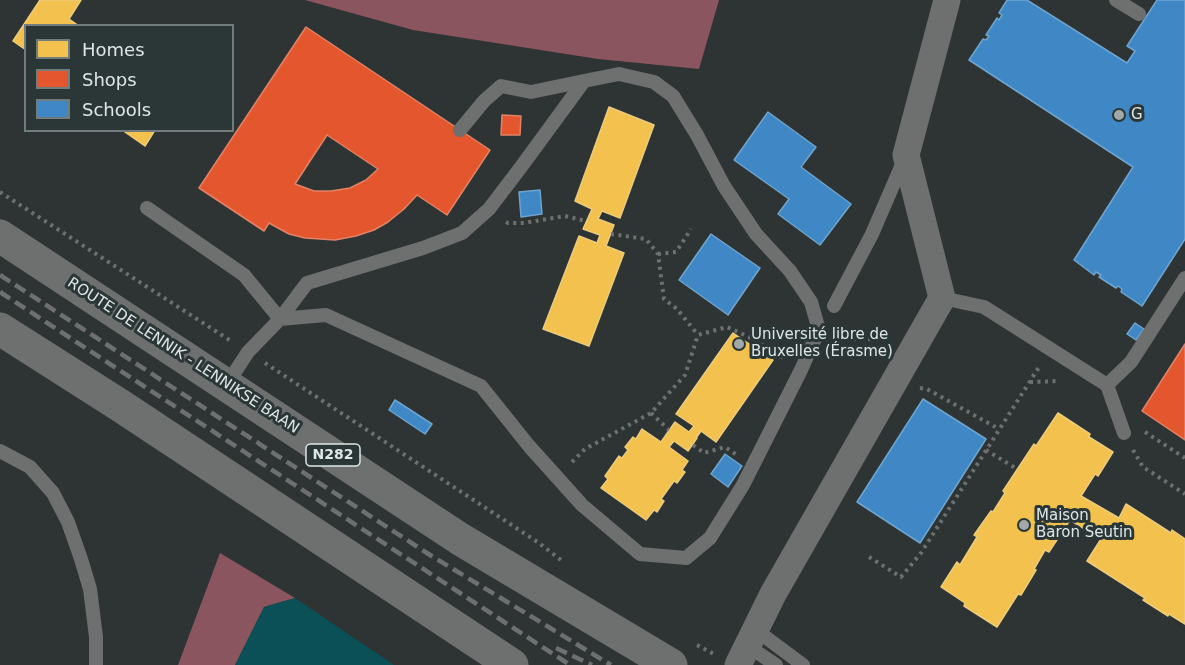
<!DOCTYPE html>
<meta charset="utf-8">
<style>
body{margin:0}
#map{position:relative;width:1185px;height:665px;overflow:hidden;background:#2e3434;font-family:"DejaVu Sans",sans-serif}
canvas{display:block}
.legend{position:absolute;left:24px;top:24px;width:210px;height:108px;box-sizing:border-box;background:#2b3637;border:2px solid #737c7d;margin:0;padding:8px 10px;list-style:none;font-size:18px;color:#dfe6e7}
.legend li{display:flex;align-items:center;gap:12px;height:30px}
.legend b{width:30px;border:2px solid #737c7d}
</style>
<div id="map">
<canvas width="1185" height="665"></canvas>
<ul class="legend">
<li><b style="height:16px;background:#f2c14e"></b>Homes</li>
<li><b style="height:16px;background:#e4572e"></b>Shops</li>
<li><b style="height:16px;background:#3f88c5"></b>Schools</li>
</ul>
</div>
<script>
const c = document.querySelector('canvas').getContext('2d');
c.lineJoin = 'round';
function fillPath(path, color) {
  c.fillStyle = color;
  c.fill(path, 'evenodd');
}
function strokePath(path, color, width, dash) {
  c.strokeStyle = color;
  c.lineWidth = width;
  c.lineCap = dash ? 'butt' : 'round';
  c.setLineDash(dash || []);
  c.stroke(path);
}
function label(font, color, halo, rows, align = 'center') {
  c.font = font + ' "DejaVu Sans",sans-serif';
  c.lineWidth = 6;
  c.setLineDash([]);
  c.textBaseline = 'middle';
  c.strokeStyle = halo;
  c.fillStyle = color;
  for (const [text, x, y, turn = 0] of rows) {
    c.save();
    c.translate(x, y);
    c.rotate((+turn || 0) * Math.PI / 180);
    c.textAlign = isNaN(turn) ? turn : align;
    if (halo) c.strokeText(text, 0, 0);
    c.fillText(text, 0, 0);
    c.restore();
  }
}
fillPath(new Path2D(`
 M305,0H719L699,69L598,59L413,30Z
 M220,553L295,598L264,607L235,665H178Z`), '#8a555f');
fillPath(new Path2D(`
 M295,598L394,665H235L264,607Z`), '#0c5057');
const homes = new Path2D(`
 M40,0H81L69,19L79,26H26V50L13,41Z
 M609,107L654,125L620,218L602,211L598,219L614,225L606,246L624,253L589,346L543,329L579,236L597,243L600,235L583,229L592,209L575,201Z
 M122,130H155L145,146Z
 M733,333L773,360L716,442L701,431L696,438H697L688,451L674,441L669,447L688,461L682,470L685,472L677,483L674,481L661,499L664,501L657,512L654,510L646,520L601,488L608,479L605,476L619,456L622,458L628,450L625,447L633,437L636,439L642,429L661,442L675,422L689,432L694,426L676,414Z
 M1058,413L1090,434L1089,437L1113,452L1098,476L1095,474L1081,496L1119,518L1126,504L1171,533L1172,530L1185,539V624L1169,614L1168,616L1143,600L1145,598L1087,561L1101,539L1070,520L1049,552L1045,550L1034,569L1036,570L1021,595L1018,594L997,627L964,606L965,603L941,587L957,562L960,565L977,537L974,535L991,511L993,512L1005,493L1003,491L1034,444L1036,446Z`);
fillPath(homes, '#f2c14e');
strokePath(homes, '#eccc7c', 1.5);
const shops = new Path2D(`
 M306,27L490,150L447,215L417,195L404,209L388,222L374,230L356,236L335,240L305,238L289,234L269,223L264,231L199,188ZM327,135L378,169L366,180L350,188L331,191H314L295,184Z
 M502,115L521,116L520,135H501Z
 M1185,344V440L1142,411Z`);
fillPath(shops, '#e4572e');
strokePath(shops, '#e28266', 1.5);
const schools = new Path2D(`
 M1007,0H1027L1127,63L1135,51L1127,46L1157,0H1185V239L1142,306L1121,292L1122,289L1118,286L1116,288L1099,277L1101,275L1096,272L1094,275L1074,260L1133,167L969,60L983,39L986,40L989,36L986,35L997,18L999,20L1002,15L999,13Z
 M768,112L816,147L801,167L851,204L820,245L778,214L789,199L734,160Z
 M540,190L542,214L521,217L519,192Z
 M711,234L760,268L728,315L679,280Z
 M1135,323L1144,329L1136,340L1127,334Z
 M923,399L986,439L920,543L857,502Z
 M395,400L432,424L425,434L389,410Z
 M725,454L742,466L728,487L711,474Z`);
fillPath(schools, '#3f88c5');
strokePath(schools, '#6fa4cf', 1.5);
strokePath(new Path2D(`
 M0,192L231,341
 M506,222L508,223H524L565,216L586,221
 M611,234L646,239L658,254L664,299L677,309L698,335
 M658,254L676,252L691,229
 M838,339H888
 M265,363L539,543L561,560
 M1030,382L1059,381
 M920,388L927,389L999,429
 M651,413L669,430
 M1145,432L1185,458
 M693,445L704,453L725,447L737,455
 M986,450L1017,469
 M1133,450L1143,467L1185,494
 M572,462L585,449L651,413L685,375L698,335L727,327L749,337L783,358
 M869,557L901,577L921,553L1039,367
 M697,645L714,654`), '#6e7070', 4, [3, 4.5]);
strokePath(new Path2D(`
 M1116,0L1139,14
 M460,130L484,101L501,86L531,92L584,81
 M147,208L244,275L280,319
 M942,298L984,307L1107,385L1124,433
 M834,306L872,234L904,160
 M227,384L248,352L280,319L307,283L423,248L462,233L489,209L521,167L584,81L619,74L654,82L673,96L697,135L724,186L756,234L790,271L811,302L819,330L801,370L743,485L710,538L686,558L640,554L582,505L529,446L481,386L326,315L280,319
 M1107,385L1131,362L1185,278
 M0,451L30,467L53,493L68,522L81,559L90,589L96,637V665
 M756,630L803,665
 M748,646L776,665`), '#6e6f6f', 14);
strokePath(new Path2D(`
 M738,665L773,594L942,298L906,155L947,0`), '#6e6f6f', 27);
strokePath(new Path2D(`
 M0,236L460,539L671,665
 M0,329L121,406L512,665`), '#6e7070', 33);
strokePath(new Path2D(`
 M0,275L430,555L611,665
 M0,292L570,665
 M556,648L592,665`), '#6e7070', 4.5, [12, 6]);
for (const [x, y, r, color] of [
 [1119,115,6,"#a1a8a8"],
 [739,344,6,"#a1a8a8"],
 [1024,525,6,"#a1a8a8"]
]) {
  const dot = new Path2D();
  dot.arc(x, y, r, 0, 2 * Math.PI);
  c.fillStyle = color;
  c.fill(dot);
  strokePath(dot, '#2b3637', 2);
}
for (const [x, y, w] of [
 [333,455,54]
]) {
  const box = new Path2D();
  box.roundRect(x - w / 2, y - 11, w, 22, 4.5);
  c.fillStyle = '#2b3637';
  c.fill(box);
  strokePath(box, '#dfe6e7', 1.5);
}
label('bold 14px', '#dfe6e7', null, [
 ["N282",333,455]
]);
label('15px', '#dfe6e7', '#2b3637', [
 ["G",1131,115],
 ["Université libre de",751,335],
 ["Bruxelles (Érasme)",751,352],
 ["Maison",1036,516],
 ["Baron Seutin",1036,533]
], 'left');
label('15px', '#dfe6e7', '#2b3637', [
 ["ROUTE DE LENNIK - LENNIKSE BAAN",183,356,33]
]);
</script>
